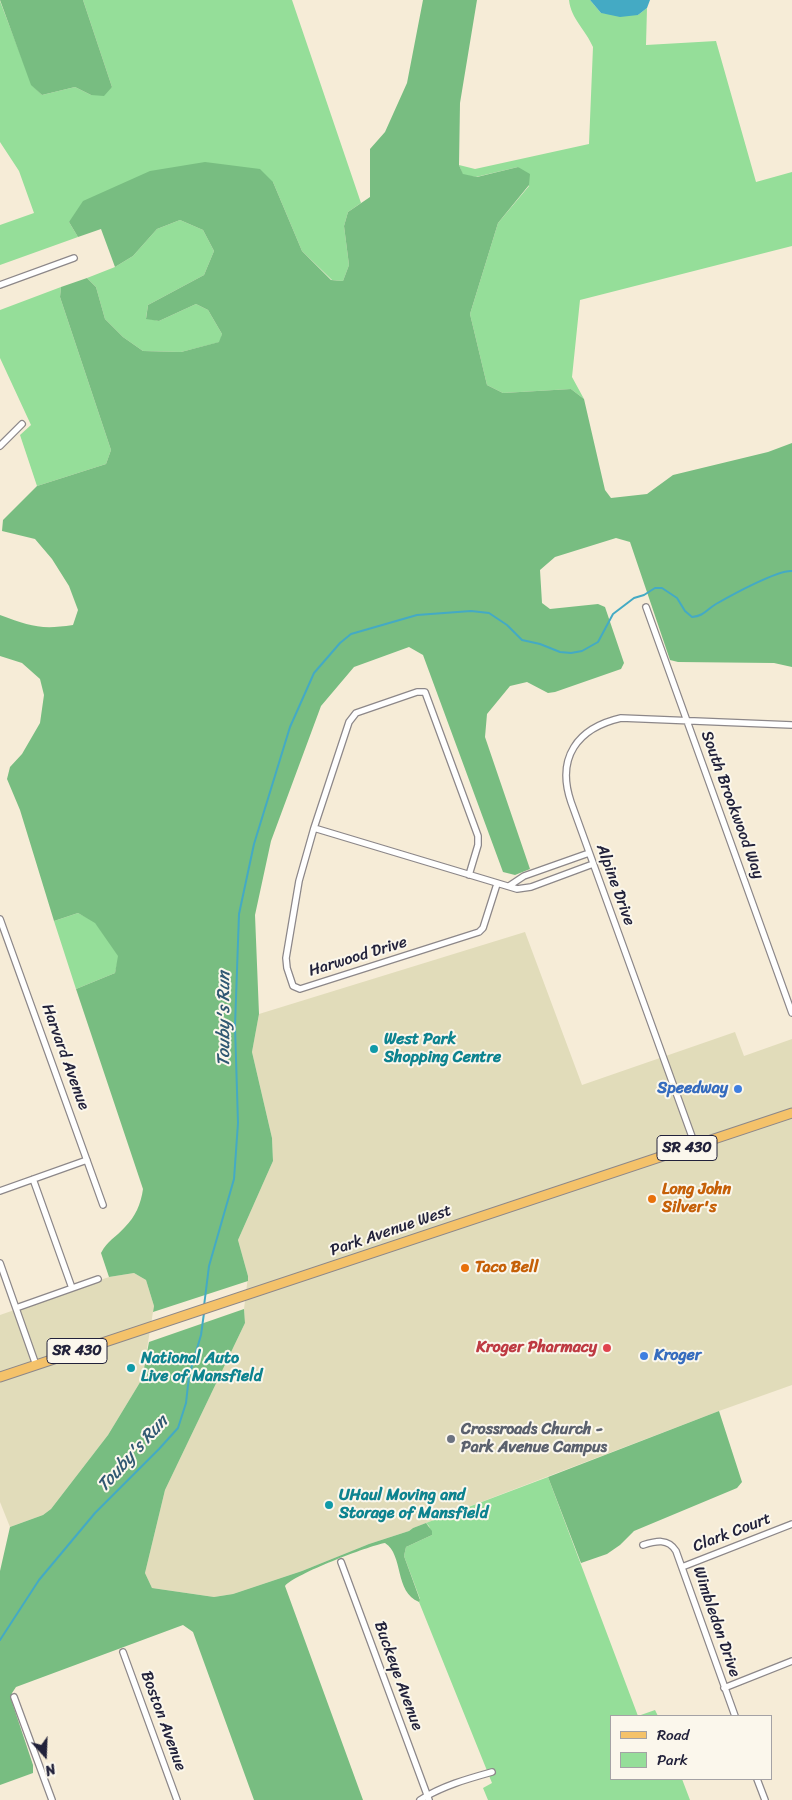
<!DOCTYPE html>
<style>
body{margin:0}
#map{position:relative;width:792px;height:1800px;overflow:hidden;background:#f6ecd7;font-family:Sriracha,sans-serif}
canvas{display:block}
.legend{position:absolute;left:610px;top:1715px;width:162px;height:65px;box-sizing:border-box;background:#fbf7ec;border:1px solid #a4a2a5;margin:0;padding:6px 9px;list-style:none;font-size:15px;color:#22223b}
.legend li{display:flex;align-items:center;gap:10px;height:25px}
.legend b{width:25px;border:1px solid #a4a2a5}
.north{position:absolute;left:20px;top:1730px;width:50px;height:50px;-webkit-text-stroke:4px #fbf7ec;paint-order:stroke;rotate:160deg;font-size:14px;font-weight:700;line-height:20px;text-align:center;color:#22223b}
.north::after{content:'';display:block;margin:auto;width:18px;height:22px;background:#22223b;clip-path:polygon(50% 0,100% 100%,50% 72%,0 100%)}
</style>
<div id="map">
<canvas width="792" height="1800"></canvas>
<ul class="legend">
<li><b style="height:6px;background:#f4c26a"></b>Road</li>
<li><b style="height:14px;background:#95de99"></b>Park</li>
</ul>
<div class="north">N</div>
</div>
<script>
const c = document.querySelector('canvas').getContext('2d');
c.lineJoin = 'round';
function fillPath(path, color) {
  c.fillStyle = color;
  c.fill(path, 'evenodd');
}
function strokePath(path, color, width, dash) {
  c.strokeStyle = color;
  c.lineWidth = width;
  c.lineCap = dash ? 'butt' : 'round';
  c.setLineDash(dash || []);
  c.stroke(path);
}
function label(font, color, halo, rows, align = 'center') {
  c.font = font + ' Sriracha,sans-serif';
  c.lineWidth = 4;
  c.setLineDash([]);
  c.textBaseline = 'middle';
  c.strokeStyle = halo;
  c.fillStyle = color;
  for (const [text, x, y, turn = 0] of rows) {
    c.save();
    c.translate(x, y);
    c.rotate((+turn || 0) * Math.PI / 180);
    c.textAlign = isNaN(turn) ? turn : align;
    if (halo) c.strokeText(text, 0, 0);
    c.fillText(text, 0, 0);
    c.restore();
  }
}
fillPath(new Path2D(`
 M525,932L582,1085L735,1032L744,1056L792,1039V1385L719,1411L413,1528L409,1531L369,1544L302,1571L233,1594L214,1597L152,1588L145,1573L165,1490L245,1323L244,1309L248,1276L238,1240L273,1161L272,1138L252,1052L259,1014Z
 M134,1273L146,1280L154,1306L142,1379L108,1435L51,1509L43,1515L10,1527L0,1502V1315L109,1277Z`), '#e1dcba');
fillPath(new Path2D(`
 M83,0H292L361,203L348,212L344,226L349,265L343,281L332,280L302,251L273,182L69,222L78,237L0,265V225L34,213L19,171L0,142V1L32,85L42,95L75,87L91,95L112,87Z
 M569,0H590L601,13L638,15L647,8L646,45L716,41L756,182L792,172V246L580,300L572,377L584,399L571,389L503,393L487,385L470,314L498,223L529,186L518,167L476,177L463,175L459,165L475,169L589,144L593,47C586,30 571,19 569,0Z
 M180,220L203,230L214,251L204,275L148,305L146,318L159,321L196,304L208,310L222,334L220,342L181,352L143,351L123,337L105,319L96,287L87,278L115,267L133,256L157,229Z
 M61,287L60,297L111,450L106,464L37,486L20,435L31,425L0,358V310Z
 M78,913L95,922L119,956L115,973L76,989L54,921Z
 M548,1477L638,1716L655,1710L658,1716H611V1779H682L690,1800H488L483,1788L492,1783L419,1602L420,1599L404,1556L406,1547L432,1535L429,1526L426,1523Z`), '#95de99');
fillPath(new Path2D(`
 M0,0H83L112,87L104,96L91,95L75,87L42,95L31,85Z
 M423,0H477L460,103L459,165L463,174L477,177L518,167L530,174L529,185L498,223L470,314L487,385L503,393L571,389L584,399L605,490L611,498L647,494L673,475L768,452L792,443V667L774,663L678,662L670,660L630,542L616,538L555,557L540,570L542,603L550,609L598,604L605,607L624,663L621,669L555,692L548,693L527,682L510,686L487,714L485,737L530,869L515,875L503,872L423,655L409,647L354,667L321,706L271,841L255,915L259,1014L252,1052L272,1138L273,1161L238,1240L248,1276V1281L153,1312L154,1306L146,1280L134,1273L109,1277L101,1253C108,1240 115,1238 125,1227C135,1217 141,1204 143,1189L76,989L115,973L118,956L95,923L78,913L54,921L20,810L7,779L10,767L22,754L40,723L44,695L40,679L22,663L0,656V615C30,626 40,630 73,625L78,610L69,586L52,559L35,539L2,531L3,520L37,486L106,464L111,450L60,297L61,287L87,278L96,287L105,319L123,337L143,351L181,352L219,342L222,334L208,310L196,304L159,321L146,319L148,305L204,275L214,251L203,230L180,220L157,229L133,256L115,267L101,229L78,237L69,222L83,201L150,171L205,162L260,169L273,182L302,251L331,280L343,281L349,265L344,226L348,212L370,197V149L385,132L407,83Z
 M244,1309L245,1323L165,1490L145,1573L152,1588L214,1597L233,1594L302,1571L369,1544L409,1531L413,1528L426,1523L432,1531V1535L406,1547L404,1556L420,1600L419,1602C394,1592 404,1555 385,1543C368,1546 295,1574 285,1586L363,1800H254L193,1632L183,1625L16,1687L12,1693L11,1699L33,1765V1773L0,1785V1571L10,1527L43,1515L51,1509L108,1435L142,1379L149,1342Z
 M719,1411L742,1482L737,1488L634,1531L620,1545L607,1554L581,1563L548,1477Z`), '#78bd81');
fillPath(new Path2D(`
 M590,0H650L647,8L638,15L620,17L601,13Z`), '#44aac4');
strokePath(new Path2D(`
 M204,1306L209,1266L234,1179L238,1123L235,1026L239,914L254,844L290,727L314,673L340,643L351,634L417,615L471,611L489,613L507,625L522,640L540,644L560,652L571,653L582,651L598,642L613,614L634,598L644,595L655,588H662L677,598L685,611L692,617C704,616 706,610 716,604C730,596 777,570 792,571
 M0,1640L39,1580L95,1513L159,1449L178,1428L186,1403L189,1376L201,1335L204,1313`), '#44aac4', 2);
const minor = new Path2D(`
 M0,285L74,258
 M0,446L22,424
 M646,607L792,1013
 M314,828L517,889L531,887L593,864
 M469,875L478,845V836L425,692H417L356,713L349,722L314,828L299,881L286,958L287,968L293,986L300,989L479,932L483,928L497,884
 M509,886L524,876L589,853
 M0,919L103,1205
 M695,1145L571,802C556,758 577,728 621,718L792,725
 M33,1179L72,1288
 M0,1191L87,1160
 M0,1263L36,1365
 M16,1308L98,1279
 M643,1545C656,1541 668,1538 676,1551L735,1716
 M341,1562L429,1800
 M682,1567L792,1524
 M123,1652L177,1800
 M724,1688L792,1661
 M14,1697L52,1800
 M757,1779L765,1800
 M420,1800C442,1786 467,1779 492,1772`);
const primary = new Path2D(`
 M0,1377L792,1113`);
strokePath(minor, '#8c8789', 8);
strokePath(primary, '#8c8789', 11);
strokePath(minor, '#fff', 5.5);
strokePath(primary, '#f4c26a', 9);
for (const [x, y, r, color] of [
 [374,1049,5,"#0f9aa8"],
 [738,1089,5,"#3f7fe0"],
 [652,1199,5,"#e8710a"],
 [465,1268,5,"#e8710a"],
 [607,1348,5,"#e0444e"],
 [644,1356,5,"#3f7fe0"],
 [131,1368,5,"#0f9aa8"],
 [451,1439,5,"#6b7280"],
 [329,1505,5,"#0f9aa8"]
]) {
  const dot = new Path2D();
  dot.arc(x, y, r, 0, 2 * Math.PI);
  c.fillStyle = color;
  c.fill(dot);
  strokePath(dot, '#fbf7ec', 2);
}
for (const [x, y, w] of [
 [687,1148,60],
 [77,1351,60]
]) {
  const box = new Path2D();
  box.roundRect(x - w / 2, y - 12.5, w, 25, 4);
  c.fillStyle = '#fbf7ec';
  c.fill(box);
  strokePath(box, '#22223b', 1);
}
label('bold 15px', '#22223b', null, [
 ["SR 430",687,1148],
 ["SR 430",77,1351]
]);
label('16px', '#22223b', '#fbf7ec', [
 ["South Brookwood Way",732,805,70],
 ["Alpine Drive",615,885,70],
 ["Harwood Drive",358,957,-17],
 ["Harvard Avenue",65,1057,70],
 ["Park Avenue West",391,1231,-19],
 ["Clark Court",732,1533,-21],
 ["Wimbledon Drive",716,1622,71],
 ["Buckeye Avenue",398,1676,70],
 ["Boston Avenue",163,1721,70]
]);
label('bold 16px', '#0d838f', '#fbf7ec', [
 ["West Park",384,1040],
 ["Shopping Centre",384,1058],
 ["National Auto",141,1359],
 ["Live of Mansfield",141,1377],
 ["UHaul Moving and",339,1496],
 ["Storage of Mansfield",339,1514]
], 'left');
label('bold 16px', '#366cbe', '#fbf7ec', [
 ["Speedway",728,1089],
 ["Kroger",654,1356,"left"]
], 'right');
label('bold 16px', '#c56008', '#fbf7ec', [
 ["Long John",662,1190],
 ["Silver's",662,1208],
 ["Taco Bell",475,1268]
], 'left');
label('bold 16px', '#be3a42', '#fbf7ec', [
 ["Kroger Pharmacy",597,1348]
], 'right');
label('bold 16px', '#5b616d', '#fbf7ec', [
 ["Crossroads Church -",461,1430],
 ["Park Avenue Campus",461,1448]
], 'left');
label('italic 18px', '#305872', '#fbf7ec', [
 ["Touby's Run",224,1019,-90],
 ["Touby's Run",133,1454,-48]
]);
</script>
